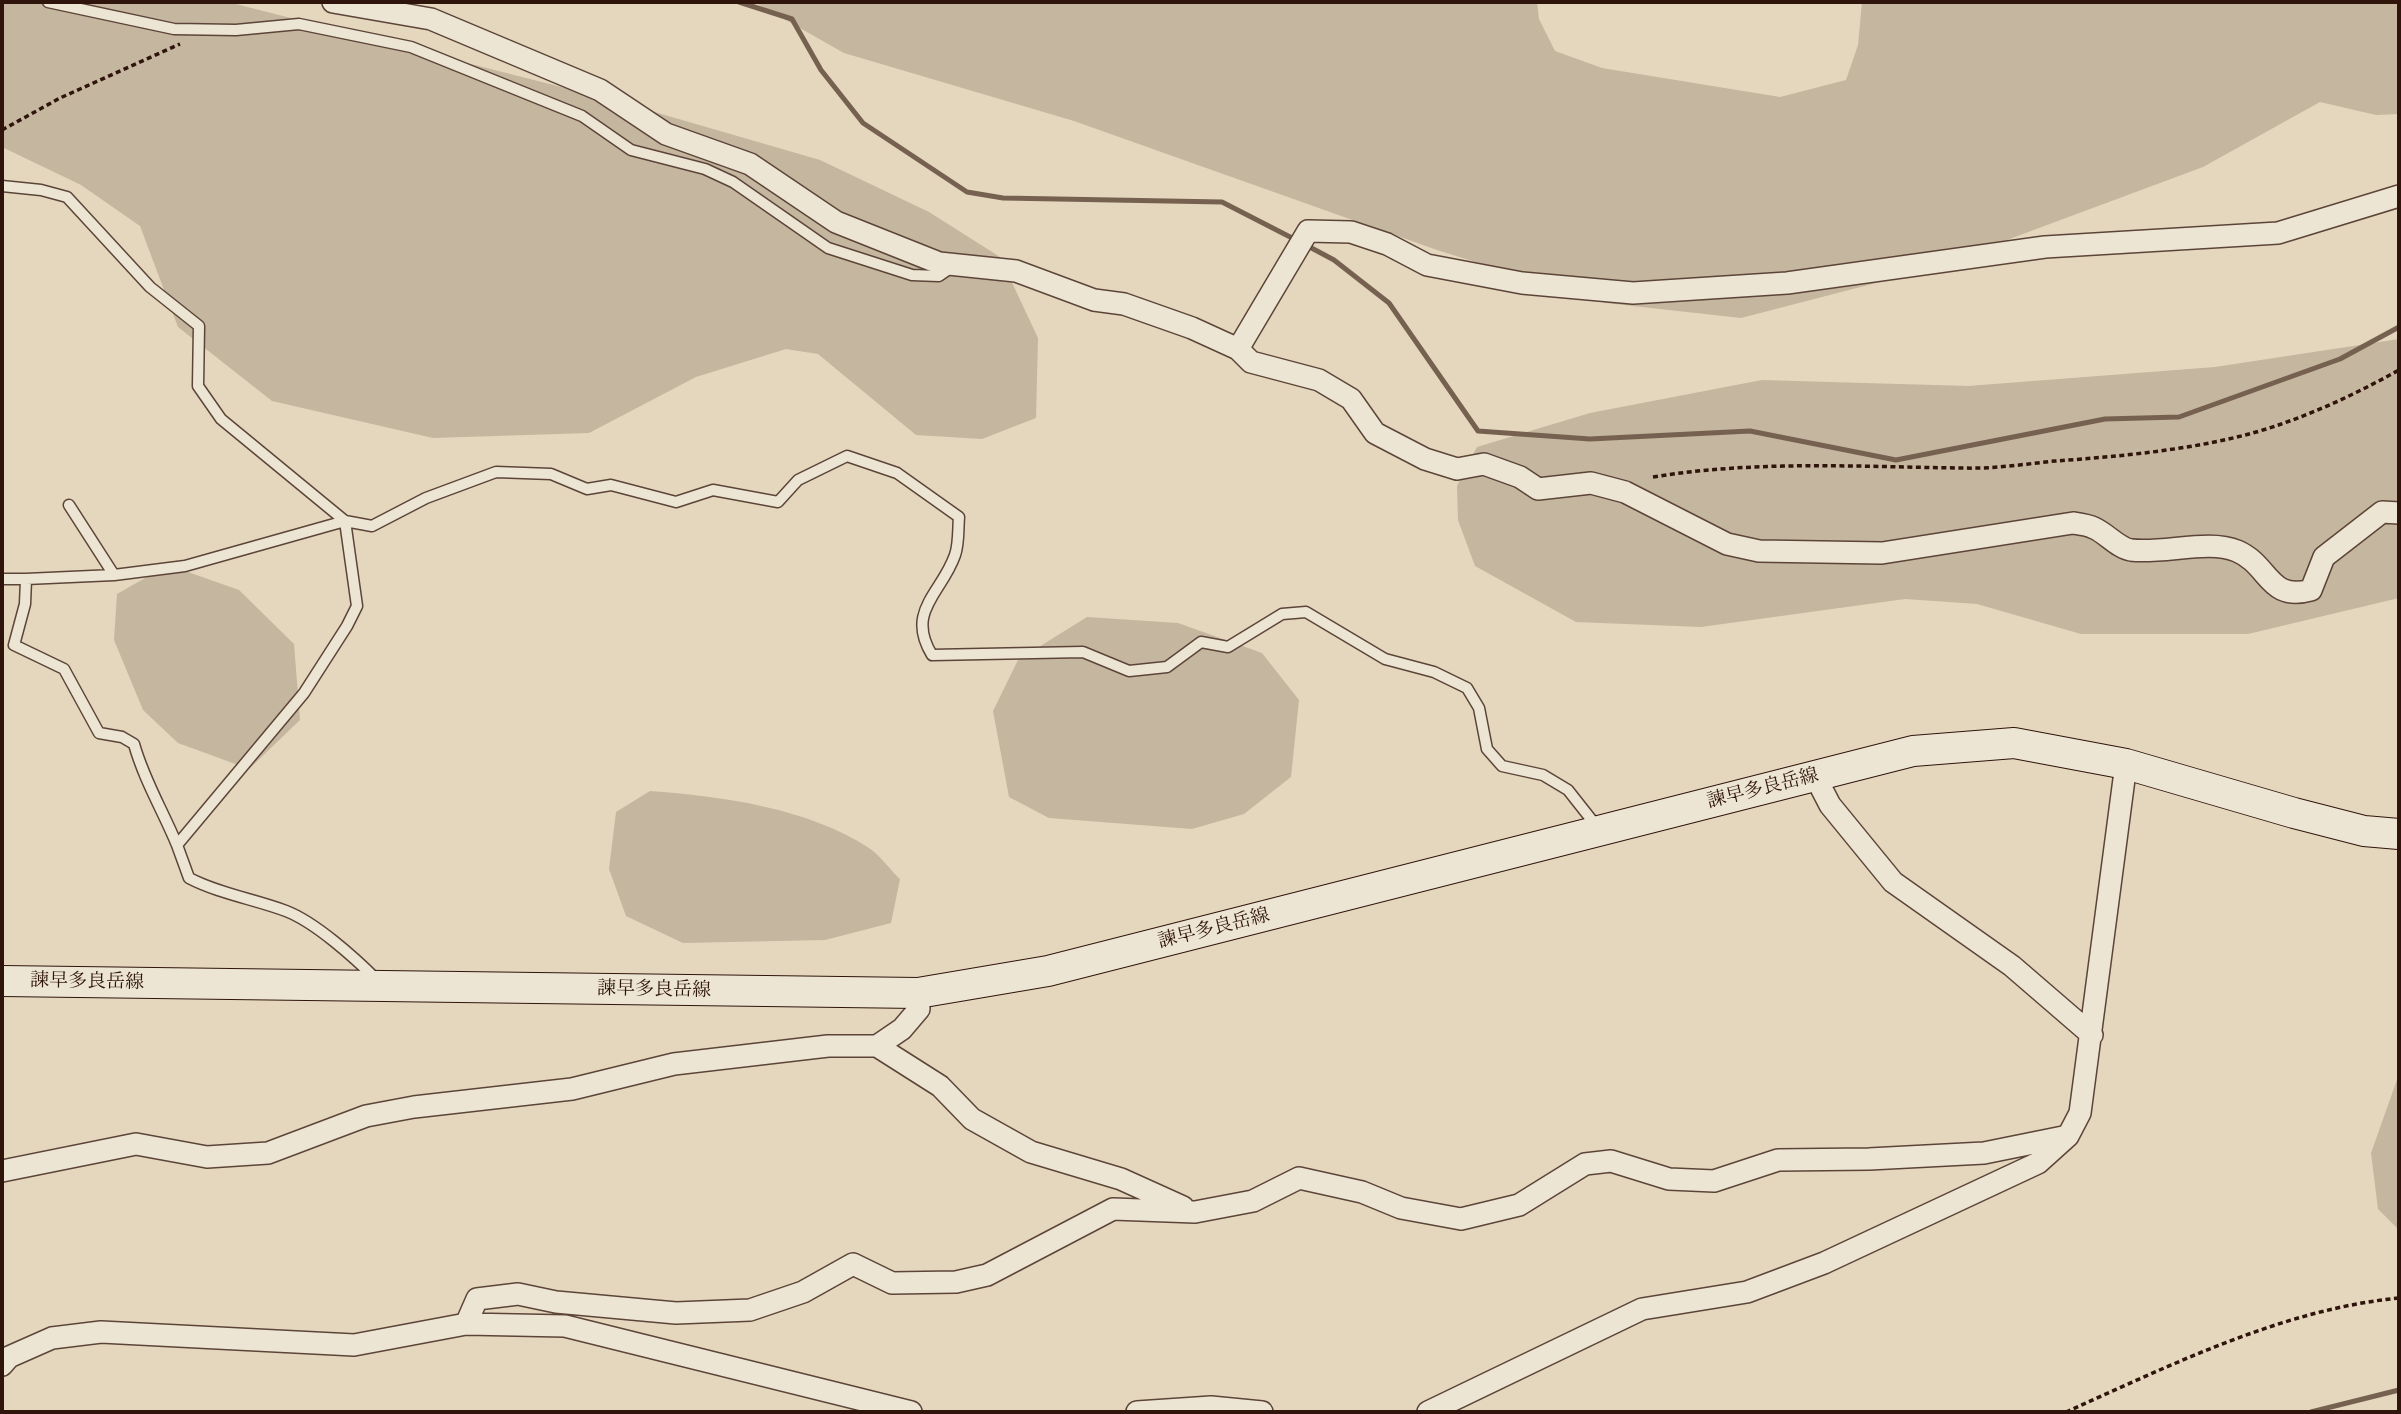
<!DOCTYPE html>
<meta charset="utf-8">
<style>
body{margin:0}
#map{position:relative;width:2401px;height:1414px;overflow:hidden;background:#e4d7bd;font-family:"IM FELL Great Primer",serif}
canvas{display:block}
.frame{position:absolute;inset:0;border:4px solid #2f140b;pointer-events:none}
</style>
<div id="map">
<canvas width="2401" height="1414"></canvas>
<div class="frame"></div>
</div>
<script>
const c = document.querySelector('canvas').getContext('2d');
c.lineJoin = 'round';
function fillPath(path, color) {
  c.fillStyle = color;
  c.fill(path, 'evenodd');
}
function strokePath(path, color, width, dash) {
  c.strokeStyle = color;
  c.lineWidth = width;
  c.lineCap = dash ? 'butt' : 'round';
  c.setLineDash(dash || []);
  c.stroke(path);
}
function label(font, color, halo, rows, align = 'center') {
  c.font = font + ' "IM FELL Great Primer","Noto Serif JP",serif';
  c.lineWidth = 6;
  c.setLineDash([]);
  c.textBaseline = 'middle';
  c.strokeStyle = halo;
  c.fillStyle = color;
  for (const [text, x, y, turn = 0] of rows) {
    c.save();
    c.translate(x, y);
    c.rotate((+turn || 0) * Math.PI / 180);
    c.textAlign = isNaN(turn) ? turn : align;
    if (halo) c.strokeText(text, 0, 0);
    c.fillText(text, 0, 0);
    c.restore();
  }
}
fillPath(new Path2D(`
 M2,2H228L620,102L820,160L929,212L1000,257L1038,338L1036,418L982,439L916,435L818,354L786,349L696,377L589,433L433,438L272,401L178,327L140,226L81,185L2,147Z
 M754,2H1537L1539,19L1555,51L1602,68L1780,97L1846,80L1858,45L1862,2H2399V114L2376,115L2320,102L2203,167L1926,270L1741,318L1606,303L1437,250L1074,121L844,53Z
 M2399,339V598L2248,634H2081L1977,604L1905,599L1701,627L1576,622L1475,566L1458,520L1457,486L1477,447L1590,413L1762,380L1968,386L2215,367Z
 M168,565L239,590L294,644L300,720L249,769L178,743L143,710L114,640L117,594Z
 M1087,617L1178,623L1262,653L1299,700L1291,777L1244,814L1192,829L1049,818L1009,797L993,711L1018,660Z
 M650,791C721,796 808,808 869,848C881,856 890,870 900,879L891,923L825,940L683,943L626,916L609,869L616,812Z
 M2399,1074V1230L2378,1209L2371,1153Z`), '#c5b69f');
strokePath(new Path2D(`
 M739,2L792,19L821,70L863,123L967,192L1003,198L1222,202L1296,240
 M1304,244L1334,260L1389,303L1478,431L1590,439L1750,431L1896,460L2105,419L2179,417L2340,359L2399,327
 M2311,1412L2399,1390`), '#766151', 5);
const service = new Path2D(`
 M48,2L174,29L236,30L299,24L411,47L582,116L631,150L705,169L733,182L828,248L912,275L939,276L952,267
 M2,186L41,190L67,197L150,287L199,326L198,386L221,419L345,521L357,606L347,626L304,693L177,845L189,878C220,894 254,899 286,911C315,922 355,958 377,980
 M69,505L114,575
 M2,579H26
 M177,845C163,811 144,780 134,744L122,737L99,733L64,669L14,645L25,604L26,579L114,575L185,566L345,521L372,526L426,498L496,472L551,474L587,489L611,485L676,502L713,490L778,502L798,480L847,456L897,473L959,517C958,529 959,544 955,555C942,593 905,611 932,655L1083,652L1129,671L1167,667L1201,642L1228,647L1282,614L1306,612L1385,659L1434,672L1467,688L1479,708L1487,749L1502,766L1543,775L1568,790L1598,828`);
const minor = new Path2D(`
 M333,2L431,19L600,90L666,134L750,164L836,222L939,263L1016,271L1094,300L1124,304L1192,328L1238,349L1251,362L1319,380L1351,399L1375,433L1425,459L1457,469L1484,464L1520,477L1538,489L1591,483L1625,492L1727,544L1759,551L1882,553L2073,523C2080,524 2088,525 2094,528C2106,533 2118,548 2131,550C2164,554 2209,539 2237,551C2270,565 2268,602 2311,590L2324,557L2382,512L2399,513
 M1238,349L1308,231L1351,232L1387,244L1427,265L1522,283L1633,293L1787,283L2045,247L2278,233L2399,196
 M1815,776L1830,805L1893,882L2012,966L2092,1035
 M918,993L919,1009L902,1029L877,1046L940,1086L972,1119L1031,1152L1121,1179L1183,1207
 M2,1171L136,1144L207,1157L268,1153L366,1116L414,1107L572,1089L674,1064L828,1046H877
 M466,1324L477,1299L518,1294L556,1302L676,1313L750,1310L803,1292L853,1264L892,1283L956,1282L987,1275L1113,1209L1195,1212L1253,1201L1299,1178L1362,1192L1401,1208L1461,1219L1519,1205L1585,1164L1611,1161L1669,1179L1714,1181L1778,1160L1869,1159L1984,1153L2068,1136
 M2,1365L9,1357L52,1338L101,1332L354,1345L466,1324L565,1326L911,1412
 M1137,1412L1211,1407L1262,1412
 M1428,1412L1642,1309L1747,1292L1824,1263L2038,1163L2068,1136L2080,1113L2126,764`);
const secondary = new Path2D(`
 M2,981L918,993L1048,971L1913,751L2014,743L2126,764L2294,813L2364,831L2399,834`);
strokePath(service, '#5c4538', 13);
strokePath(minor, '#5c4538', 24);
strokePath(secondary, '#2f140b', 32);
strokePath(new Path2D(`
 M2,130L60,98L180,44
 M1653,477C1757,460 1860,467 1965,468C1994,469 2025,464 2055,461C2126,456 2216,448 2284,423C2324,409 2363,390 2399,370
 M1939,1412H1949
 M2066,1412C2171,1365 2284,1309 2399,1298`), '#2f140b', 3.5, [5, 3.5]);
strokePath(service, '#ede5d4', 10);
strokePath(minor, '#ede5d4', 21);
strokePath(secondary, '#ede5d4', 30);
label('19px', '#2f140b', '#ede5d4', [
 ["諫早多良岳線",1763,789,-14],
 ["諫早多良岳線",1214,929,-14],
 ["諫早多良岳線",87,982,1],
 ["諫早多良岳線",654,990,1]
]);
</script>
